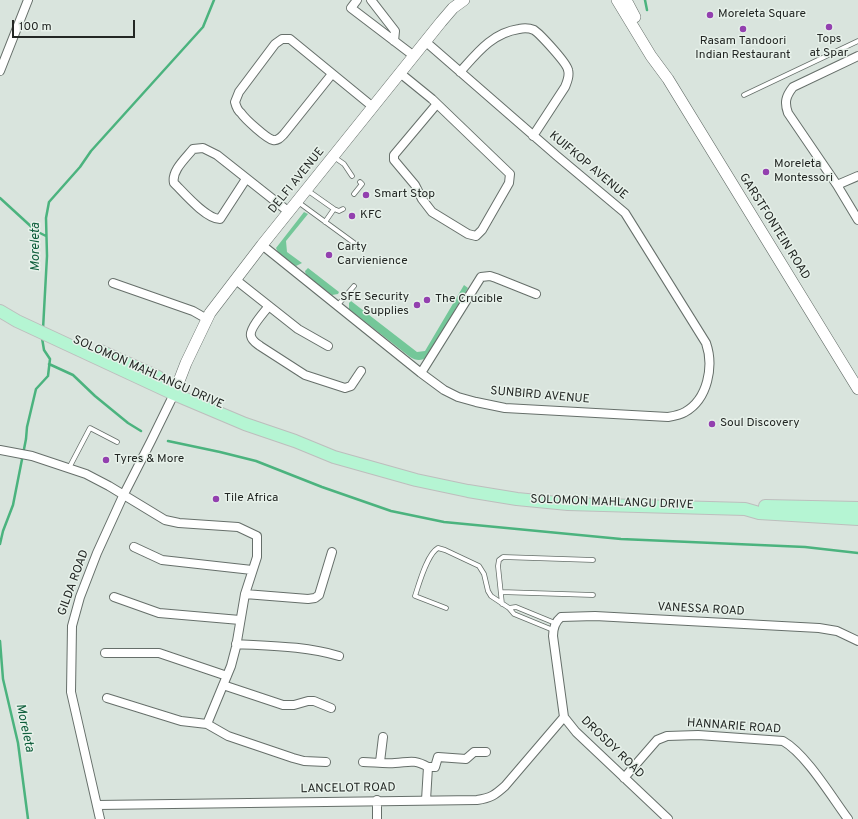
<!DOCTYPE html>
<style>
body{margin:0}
#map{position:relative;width:858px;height:819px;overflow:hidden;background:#d9e4dd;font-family:Overpass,sans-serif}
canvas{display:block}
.scale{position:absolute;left:12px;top:20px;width:123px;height:18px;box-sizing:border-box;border:2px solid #232724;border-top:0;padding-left:5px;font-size:12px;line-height:14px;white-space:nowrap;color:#232724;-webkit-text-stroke:3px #e7f1ea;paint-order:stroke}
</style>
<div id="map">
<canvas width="858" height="819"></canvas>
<div class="scale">100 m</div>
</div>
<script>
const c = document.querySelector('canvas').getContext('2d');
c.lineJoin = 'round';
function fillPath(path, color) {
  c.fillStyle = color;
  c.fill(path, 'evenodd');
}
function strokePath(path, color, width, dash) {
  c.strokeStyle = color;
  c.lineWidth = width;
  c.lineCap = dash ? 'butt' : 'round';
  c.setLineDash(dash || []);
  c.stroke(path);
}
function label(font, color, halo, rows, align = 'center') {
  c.font = font + ' Overpass,sans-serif';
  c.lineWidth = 3;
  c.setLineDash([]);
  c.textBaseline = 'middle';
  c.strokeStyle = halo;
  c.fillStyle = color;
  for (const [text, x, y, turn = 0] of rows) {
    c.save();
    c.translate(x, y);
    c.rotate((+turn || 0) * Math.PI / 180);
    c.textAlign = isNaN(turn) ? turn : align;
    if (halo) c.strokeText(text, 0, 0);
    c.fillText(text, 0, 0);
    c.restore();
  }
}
fillPath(new Path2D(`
 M304,212L308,214L286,241L287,252L302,263L296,266C289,262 279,256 276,248Z
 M308,268L339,292L338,294L332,295L306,275L305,271Z
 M464,285L468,288L427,357C422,361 416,361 410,357L349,309V303L351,301L417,352L425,351Z`), '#74c799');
strokePath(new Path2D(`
 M645,0L647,10
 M0,198L36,231L46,236
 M43,329L47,256L46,218L49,202L80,167L91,151L203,27L214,0
 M49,364L73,375L95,396L128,423L141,431
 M168,441L220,452L256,461L322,487L391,511L444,522L621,539L805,547L858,553
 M0,544L3,531L13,505L26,439L27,427L36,389L48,376L50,359L44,350L42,338
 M0,641L3,679L18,743L28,819`), '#4bb37e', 2.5);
const lane = new Path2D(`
 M744,95L858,41
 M334,157L344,164L352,176
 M307,190L334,209
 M354,194L362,184L360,182
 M298,202L361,248
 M325,222L334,209L339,211L343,209
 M337,306L354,286
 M69,468L90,428L117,442
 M501,592L593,595
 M502,604L498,566L499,560L503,557L593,560
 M446,608L415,596C419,584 427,554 438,548L445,550L479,566L484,574L488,591L491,596L509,608L514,614L553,630
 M509,608L516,607L555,623`);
const street = new Path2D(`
 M357,0L351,8L414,56
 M371,0L395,31L394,41
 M858,56L793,87C786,96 784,102 788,113L837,185L858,220
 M0,71L28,0
 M460,72C477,53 492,33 519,29C524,28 529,28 534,30C540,34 567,63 568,70C570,76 567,82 565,87L533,136
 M400,73L432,99L510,174L509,183L482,230L476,236L468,234L432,212L422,199L415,185L394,160V155L436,105
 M332,74L284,134C281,137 278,141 273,140C267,139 245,119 241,113C237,110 236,106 235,102L239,92L275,44L282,39H290L373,107
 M246,179L220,219C206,219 184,193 174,183C171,171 186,158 193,149L203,148L217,155L289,212
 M837,185L858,176
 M262,245L421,373L444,390L458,397L476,402L505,408L668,417C674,416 680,415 685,412C708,399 714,366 706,343L625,213L557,156L426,42
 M236,280L298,329L328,346
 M113,283L193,311L207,319
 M269,306C264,312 249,329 251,336C252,341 256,343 260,346L305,375L345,388L351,386L361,371
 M421,373L481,277L490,276L496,278L536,294
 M0,450L32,456L86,474L109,486L165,520L179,523L238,527L257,536V557L245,594L236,647L231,666L207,724
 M134,547L162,560L252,570
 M245,594L308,599L315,598L319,595L332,552
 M114,597L159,613L240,620
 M236,644C271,646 305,646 339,656
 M105,653H159L227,676
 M223,685L283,705H294L308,701H314L331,708
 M107,698L181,721L207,724L228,736L293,758L304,761L326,762
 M363,762C373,762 384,764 395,763C410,762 414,759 428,767
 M380,762L383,737
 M624,778L657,740L667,736L698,735L783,741C806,754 831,796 848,819
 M377,800V819
 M426,800L428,767H435L438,757L466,759L474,752H486
 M97,805L477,800C491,798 495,795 505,786L564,717
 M100,819L71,692L72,626L80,597L97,553L123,496L151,441L174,394
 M668,819L576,732L564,717L553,636C553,628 555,622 561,617L595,616L819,628L837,631L858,641`);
const secondary = new Path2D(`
 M617,0L651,56L668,79L858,389
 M626,0L635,17
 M174,394L186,363L210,313L262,245L441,22L453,8L464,0`);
const primary = new Path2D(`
 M0,311L17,321L174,394L245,424L295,441L334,457L416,480L468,491L517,499L568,504L745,509L759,513L858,519
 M100,351L158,377
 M765,506L858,508`);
strokePath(lane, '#666f6a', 5.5);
strokePath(street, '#666f6a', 10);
strokePath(secondary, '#666f6a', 12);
strokePath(primary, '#bdbebd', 14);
strokePath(lane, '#fff', 4);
strokePath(street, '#fff', 8);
strokePath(secondary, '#fff', 11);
strokePath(primary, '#b5f5d3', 12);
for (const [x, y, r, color] of [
 [710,15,4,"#9340af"],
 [829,27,4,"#9340af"],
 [743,29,4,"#9340af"],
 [766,172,4,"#9340af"],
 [366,195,4,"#9340af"],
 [352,216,4,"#9340af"],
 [329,255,4,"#9340af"],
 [427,300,4,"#9340af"],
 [417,305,4,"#9340af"],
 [712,424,4,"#9340af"],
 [106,460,4,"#9340af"],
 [216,499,4,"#9340af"]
]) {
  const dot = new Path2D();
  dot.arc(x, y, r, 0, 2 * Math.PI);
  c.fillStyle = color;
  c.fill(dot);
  strokePath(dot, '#e7f1ea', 1.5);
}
label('12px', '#232724', '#e7f1ea', [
 ["Moreleta Square",718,15],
 ["Tops",829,40,"center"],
 ["at Spar",829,54,"center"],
 ["Rasam Tandoori",743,42,"center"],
 ["Indian Restaurant",743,56,"center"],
 ["Moreleta",774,165],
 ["Montessori",774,179],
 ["Smart Stop",374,195],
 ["KFC",360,216],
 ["Carty",337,248],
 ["Carvienience",337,262],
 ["SFE Security",409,298,"right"],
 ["Supplies",409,312,"right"],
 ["The Crucible",435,300],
 ["Soul Discovery",720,424],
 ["Tyres & More",114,460],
 ["Tile Africa",224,499]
], 'left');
label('12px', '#232724', '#e7f1ea', [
 ["KUIFKOP AVENUE",588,166,40],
 ["DELFI AVENUE",297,181,-51],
 ["GARSTFONTEIN ROAD",774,227,58],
 ["SOLOMON MAHLANGU DRIVE",148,373,24],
 ["SUNBIRD AVENUE",540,396,5],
 ["SOLOMON MAHLANGU DRIVE",612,503,2],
 ["GILDA ROAD",74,583,-70],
 ["VANESSA ROAD",701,610,3],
 ["HANNARIE ROAD",734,727,4],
 ["DROSDY ROAD",612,748,44],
 ["LANCELOT ROAD",348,789,-1]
]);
label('italic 13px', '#0e5d3b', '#e7f1ea', [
 ["Moreleta",36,247,-90],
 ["Moreleta",24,728,78]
]);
</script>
